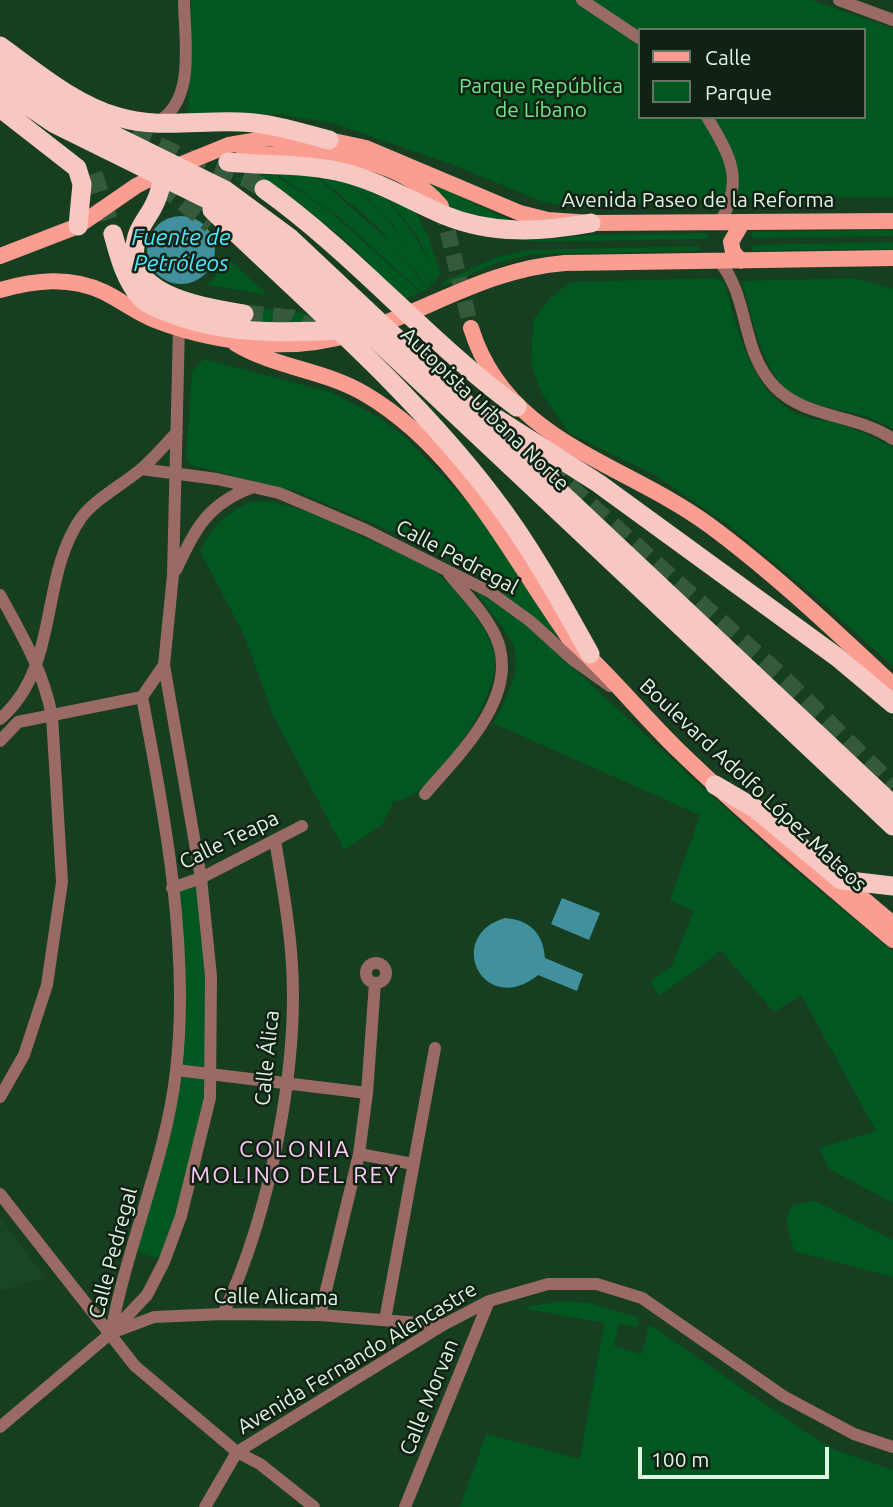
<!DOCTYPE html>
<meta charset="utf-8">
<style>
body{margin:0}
#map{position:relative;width:893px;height:1507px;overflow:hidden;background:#173e20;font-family:Ubuntu,sans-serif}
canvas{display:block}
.legend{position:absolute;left:638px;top:28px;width:228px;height:91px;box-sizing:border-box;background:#112113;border:2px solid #637665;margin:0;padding:9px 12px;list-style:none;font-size:21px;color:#dff5e1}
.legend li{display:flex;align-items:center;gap:14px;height:35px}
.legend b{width:35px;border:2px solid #637665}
.scale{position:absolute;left:638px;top:1447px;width:191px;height:32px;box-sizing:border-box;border:4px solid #dff5e1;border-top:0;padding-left:9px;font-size:21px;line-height:24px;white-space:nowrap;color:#dff5e1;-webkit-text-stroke:5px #112113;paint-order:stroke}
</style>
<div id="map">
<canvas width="893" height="1507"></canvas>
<ul class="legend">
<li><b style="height:9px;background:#fb9e91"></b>Calle</li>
<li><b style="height:19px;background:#005720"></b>Parque</li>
</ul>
<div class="scale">100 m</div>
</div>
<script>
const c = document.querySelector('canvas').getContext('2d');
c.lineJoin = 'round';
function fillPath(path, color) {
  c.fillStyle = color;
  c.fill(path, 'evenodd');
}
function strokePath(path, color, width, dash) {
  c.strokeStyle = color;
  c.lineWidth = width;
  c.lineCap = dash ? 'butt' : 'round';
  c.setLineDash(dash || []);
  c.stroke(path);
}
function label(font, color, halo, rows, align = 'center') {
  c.font = font + ' Ubuntu,sans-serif';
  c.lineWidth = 5;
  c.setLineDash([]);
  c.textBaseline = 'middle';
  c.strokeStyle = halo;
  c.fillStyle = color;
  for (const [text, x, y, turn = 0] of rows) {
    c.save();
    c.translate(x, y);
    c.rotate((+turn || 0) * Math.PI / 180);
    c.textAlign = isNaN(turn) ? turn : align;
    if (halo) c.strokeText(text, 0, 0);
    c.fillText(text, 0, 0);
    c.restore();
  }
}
fillPath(new Path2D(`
 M0,1217L45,1278L0,1291Z`), '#194724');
fillPath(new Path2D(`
 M191,0H811L893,28V197H778L578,208L543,202L456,166L336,124L279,114L188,120ZM639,30H863V117H639Z
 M274,174L333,214L420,293L403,300C377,272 348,237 314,218C287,204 260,195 235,178Z
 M277,174L315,176L328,187L390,242L427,289L421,292L340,218Z
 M317,176C327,178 340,179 349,184C376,197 418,258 432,285L428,288L376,225Z
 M427,181L520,225L452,211Z
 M351,183L384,195L414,235L433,269L417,236L386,196L415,211L429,238L440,273L433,284L393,224Z
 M893,230V236L752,238V232Z
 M708,233V239L540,242L487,236L540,240L589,235Z
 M893,242V249L752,251V245Z
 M699,246V251L534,254L497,263L444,286L442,282L494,258L527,250Z
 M224,255L268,295L208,285L218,273Z
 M715,278L725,283C737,330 753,400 806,417C814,420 824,420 832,422C854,428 874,437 893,447V666L824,604L727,524L653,474L569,433L541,392L531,364L533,320L551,297L571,282Z
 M855,278L893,289V429C867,413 839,411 811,403C762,390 755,321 741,281Z
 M246,306L335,317V320L302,324L244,320Z
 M204,359L333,393L380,418L405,437L474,509L557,632L554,635L487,581L431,548L295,491L190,465L186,455L192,371Z
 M254,501C299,501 342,528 383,546C398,553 417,559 431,569C452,583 493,632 495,658C497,686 475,723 459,745C441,770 423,796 393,802L382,825L344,850L272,713L245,637L200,551C212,527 228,510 254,501Z
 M474,588L521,620L774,853L893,951V1203L829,1169L819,1148L876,1131L801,995L774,1012L721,951L659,996L650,981L671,967L694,911L670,900L700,815L493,723C507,700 526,663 509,637C499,620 483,606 474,588Z
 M200,880L210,1064L197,1151L162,1260L132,1250L178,1061L173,889Z
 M815,1201L893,1240V1277L794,1251L786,1220L792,1205Z
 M560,1301L589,1303L639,1318L637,1327L619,1323L614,1346L641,1354L649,1325L653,1327L810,1435L835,1450L893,1470V1507H460L486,1434L580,1459L604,1323L522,1308Z`), '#005720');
fillPath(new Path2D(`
 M147 250a34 34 0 1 1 68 0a34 34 0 1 1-68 0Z
 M562,898L600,913L589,940L551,924Z
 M505,918C530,920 543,933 545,958L583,974L577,991L538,975C484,1019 443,936 505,918Z`), '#40919d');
strokePath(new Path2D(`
 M442,208L471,328`), '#35593d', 16, [16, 8]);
strokePath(new Path2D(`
 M132,134L173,153L198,169
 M188,158L249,179L264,189
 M93,174L113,234
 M161,184L211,224
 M244,314L291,319L324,334
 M547,467L779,675L893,787`), '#35593d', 19, [19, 10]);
strokePath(new Path2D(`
 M582,0L639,38
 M839,0L893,20
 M707,117C731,157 745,181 719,224
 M157,122C197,101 184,38 184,0
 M719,261C750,297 740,351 775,387C806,419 857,414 893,439
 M141,469L217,479L279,493L366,530L490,592L530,621L572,659L610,686
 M176,570C196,528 207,504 253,487
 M0,595C22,635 43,670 52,716L62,882L47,985L24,1055L0,1097
 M0,719C61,666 38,580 81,518C95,499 122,485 140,470C153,459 165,445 177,432
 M0,741L18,722L142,697L164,665
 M425,794C457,756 516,701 499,645C491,619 466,595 449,574
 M172,888L201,878L302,826
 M366 973a10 10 0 1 1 20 0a10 10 0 1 1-20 0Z
 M176,1070L367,1093
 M359,1154L413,1164
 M0,1194L135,1366L237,1452L260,1464L314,1507
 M223,1314C270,1214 301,1061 291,951C288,914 281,877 275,840
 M320,1315L359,1154L367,1093L375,983
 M385,1320L435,1048
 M114,1332L154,1317L223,1314L320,1315L443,1325
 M111,1333C127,1244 166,1160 176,1071C190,951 165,815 142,697
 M0,1427L111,1333L147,1295L164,1262L181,1216L210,1098L211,976L201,878L164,665L173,575L179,327
 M205,1507L237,1452L443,1325L489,1301L548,1284H597L642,1298L783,1396L854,1434L893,1447
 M405,1507L489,1301`), '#996b64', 12);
strokePath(new Path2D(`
 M240,159C302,146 398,153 441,206
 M0,256L78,226L136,186L165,171L229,145L270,138L329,140L366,148L520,213L548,220L591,223L893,221
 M741,261L733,252L731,242L742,223
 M0,290C35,280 70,276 104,292C122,301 137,313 155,320C191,334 232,342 270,344C383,350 457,271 565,263L893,258
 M471,328C506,442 623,462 709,525C774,573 834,630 893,685
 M236,344C276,368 325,370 365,394C460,450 508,552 569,638C608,672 640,713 677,749C746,816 820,878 893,940
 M841,880L893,924`), '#fb9e91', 16);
strokePath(new Path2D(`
 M0,46C36,72 75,105 118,117C159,129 199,120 240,122C271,123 299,132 329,140
 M0,67L55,106L225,190L290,238L893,805
 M0,87L55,124L215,203L284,253L893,826
 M0,108L77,168L82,184L78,226
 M228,162C267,166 307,163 345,173C380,182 411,201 444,215C492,235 541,232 591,223
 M165,171C162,182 159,197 153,207C148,217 141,224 137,236C119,296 203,307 244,314
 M264,189C355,254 427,341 517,407
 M212,210C307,302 412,391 492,496C530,545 560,600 590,654
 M113,234C119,256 125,280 141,298C148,305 159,309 169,313C226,335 283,333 343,330
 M491,415L598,483L837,657L893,704
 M715,785L756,809L841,880L893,886`), '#f6c8c1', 19);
label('21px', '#73e58b', '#112113', [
 ["Parque República",541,86],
 ["de Líbano",541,110]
]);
label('21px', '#dff5e1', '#112113', [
 ["Avenida Paseo de la Reforma",698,200],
 ["Autopista Urbana Norte",485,409,44],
 ["Calle Pedregal",457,557,28],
 ["Boulevard Adolfo López Mateos",753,785,43],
 ["Calle Teapa",229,840,-26],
 ["Calle Álica",267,1058,-84],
 ["Calle Pedregal",113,1253,-75],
 ["Calle Alicama",276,1297,1],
 ["Avenida Fernando Alencastre",357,1358,-31],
 ["Calle Morvan",429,1397,-68]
]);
label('italic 23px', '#4be9ff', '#112113', [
 ["Fuente de",181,237],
 ["Petróleos",181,263]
]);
c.letterSpacing = '2px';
label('23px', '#fdccf9', '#112113', [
 ["COLONIA",295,1149],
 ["MOLINO DEL REY",295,1175]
]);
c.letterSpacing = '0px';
</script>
